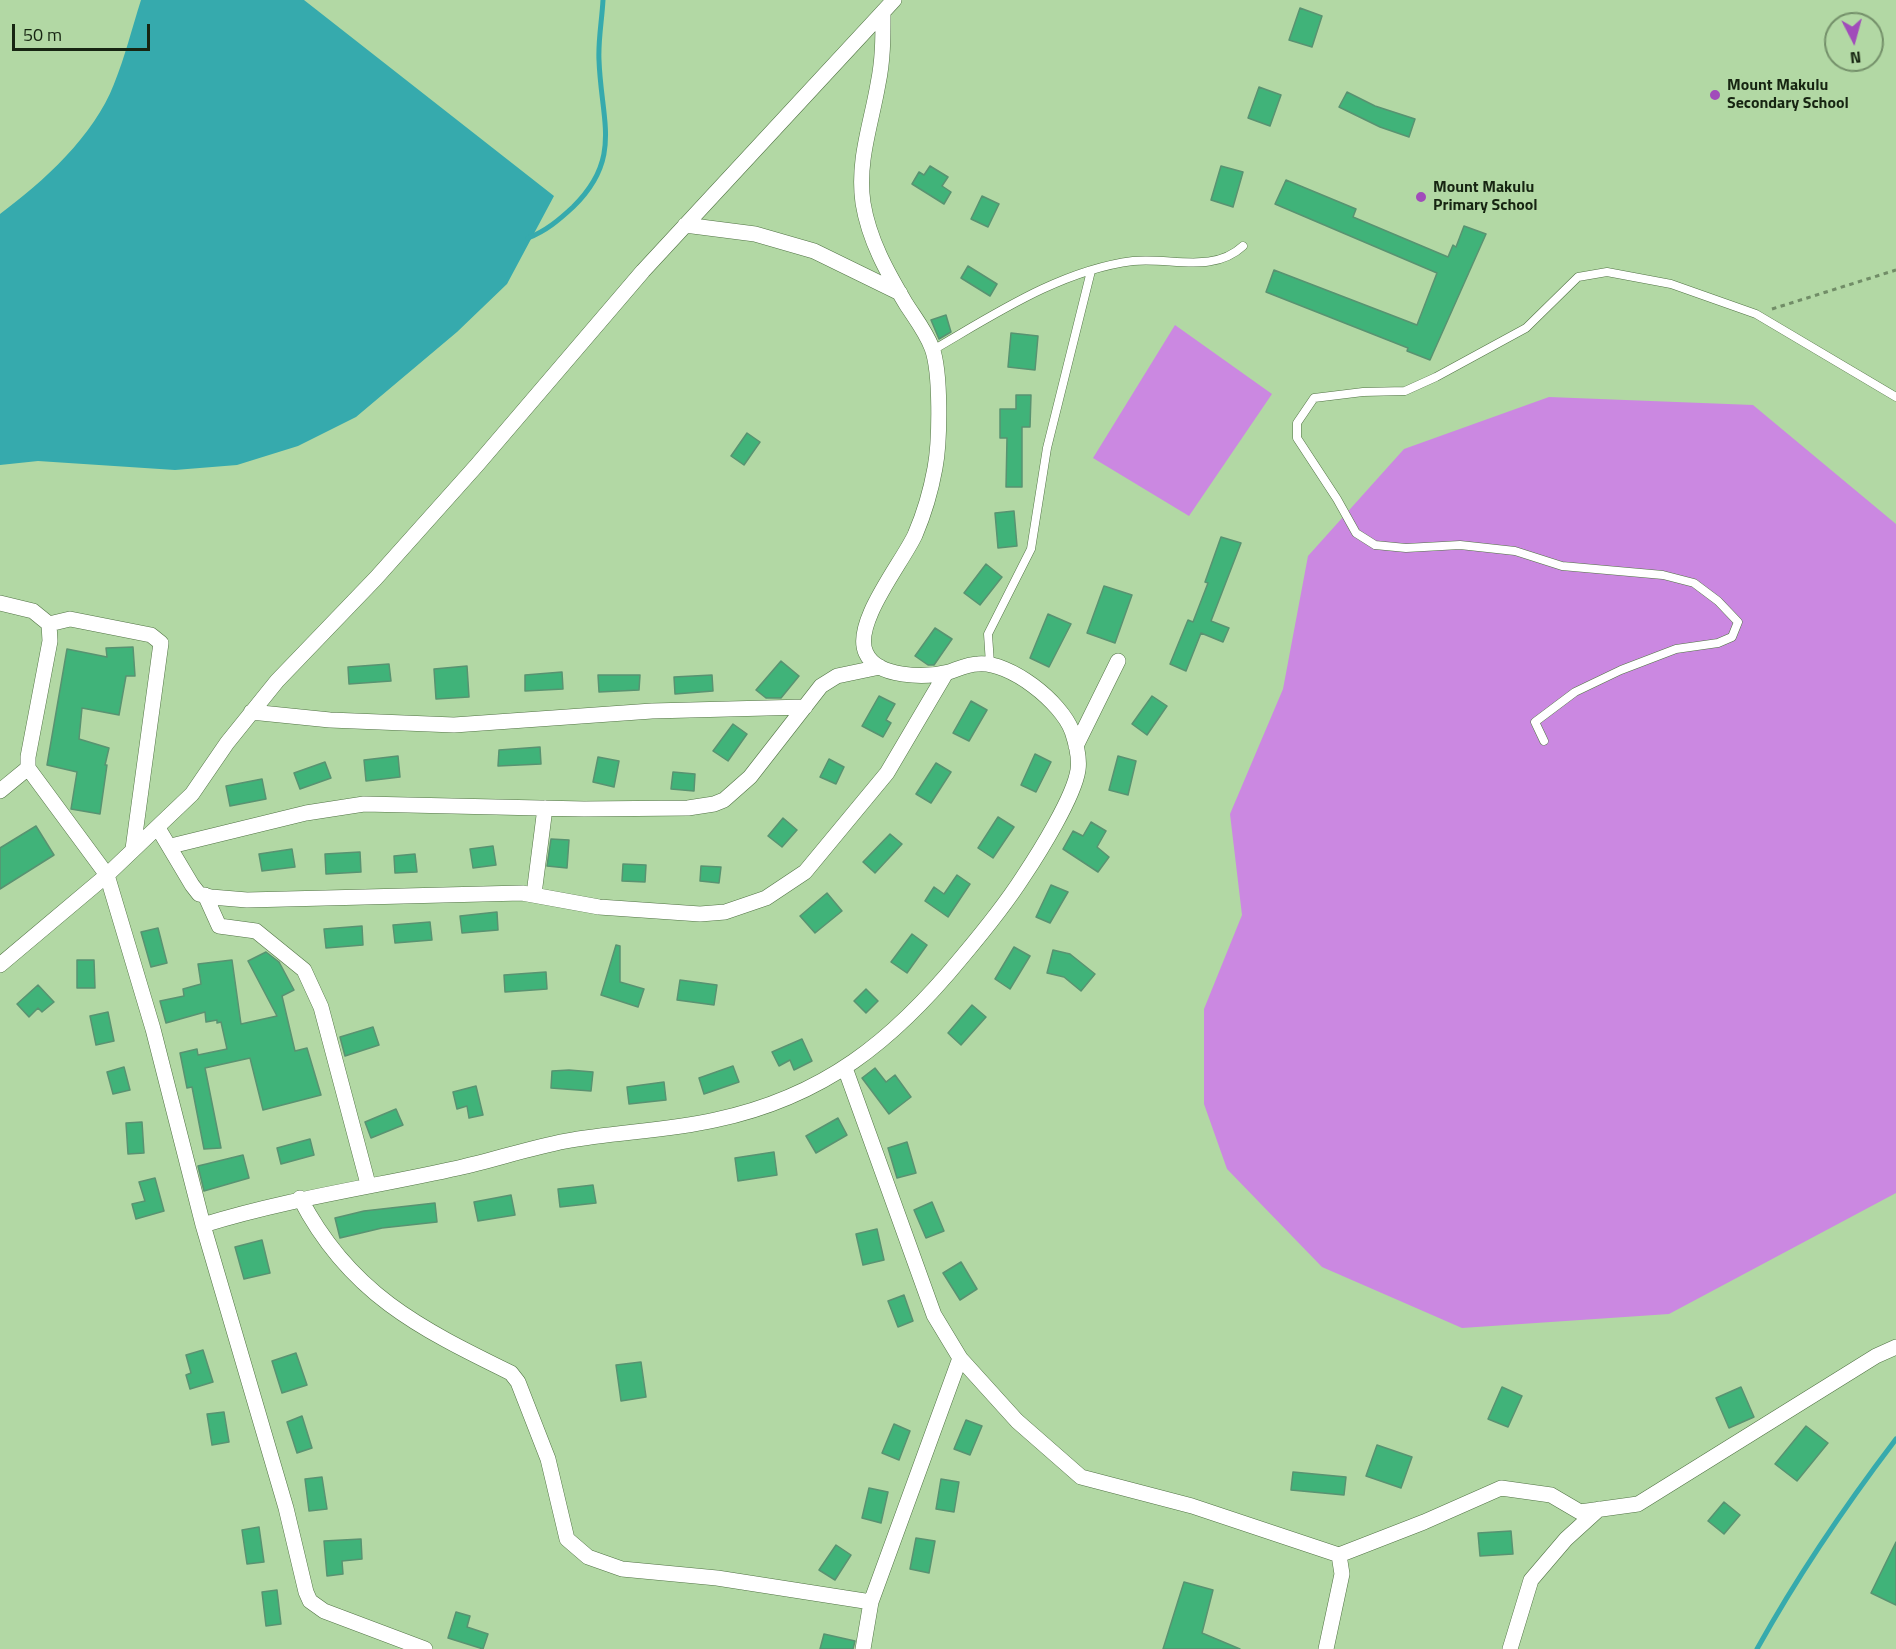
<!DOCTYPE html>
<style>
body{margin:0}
#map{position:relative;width:1896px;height:1649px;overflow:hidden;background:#b2d8a4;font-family:"Titillium Web",sans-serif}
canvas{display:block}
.north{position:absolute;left:1824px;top:12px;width:60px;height:60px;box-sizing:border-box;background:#b2d8a4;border:2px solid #74906a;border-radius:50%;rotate:174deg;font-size:16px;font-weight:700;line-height:24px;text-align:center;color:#172512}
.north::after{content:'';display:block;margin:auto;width:21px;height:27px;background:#a14cba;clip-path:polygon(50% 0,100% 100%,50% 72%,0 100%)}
.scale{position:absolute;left:12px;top:24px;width:138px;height:27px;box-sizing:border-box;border:3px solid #172512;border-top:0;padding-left:8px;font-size:18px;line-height:21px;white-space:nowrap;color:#172512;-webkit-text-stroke:4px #b2d8a4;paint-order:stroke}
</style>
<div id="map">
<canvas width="1896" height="1649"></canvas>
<div class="north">N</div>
<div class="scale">50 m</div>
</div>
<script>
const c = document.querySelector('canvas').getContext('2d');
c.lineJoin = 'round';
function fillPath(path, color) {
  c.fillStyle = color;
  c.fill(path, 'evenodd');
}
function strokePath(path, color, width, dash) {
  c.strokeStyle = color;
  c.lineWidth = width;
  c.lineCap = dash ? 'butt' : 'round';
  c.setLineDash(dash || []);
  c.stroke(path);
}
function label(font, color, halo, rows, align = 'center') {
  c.font = font + ' "Titillium Web",sans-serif';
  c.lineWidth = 6;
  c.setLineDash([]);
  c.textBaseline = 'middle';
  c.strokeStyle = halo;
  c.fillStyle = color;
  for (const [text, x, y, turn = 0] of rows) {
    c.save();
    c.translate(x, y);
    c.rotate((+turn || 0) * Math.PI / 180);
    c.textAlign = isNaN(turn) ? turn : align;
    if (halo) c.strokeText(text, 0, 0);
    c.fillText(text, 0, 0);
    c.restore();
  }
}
fillPath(new Path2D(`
 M1175,325L1272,394L1189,516L1093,458Z
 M1549,397L1753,405L1896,524V1193L1669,1314L1462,1328L1322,1267L1227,1169L1204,1104V1009L1242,915L1230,814L1283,689L1308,556L1404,449Z`), '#cb88e1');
fillPath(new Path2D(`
 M141,0H304L554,196L507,284L457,332L356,417L298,446L237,465L175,470L38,461L0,465V214C43,182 94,136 114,84C125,57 132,28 141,0Z`), '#36aaad');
strokePath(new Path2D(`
 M528,238C546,231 559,220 573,207C623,158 601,121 599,60C598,40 602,20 603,0
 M1757,1649C1798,1575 1845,1506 1896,1439`), '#36aaad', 5);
const building = new Path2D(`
 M1300,8L1322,16L1312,47L1289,40Z
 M1259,87L1281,95L1270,126L1248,118Z
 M1347,92L1375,106L1415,119L1409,137L1380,127L1339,107Z
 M930,166L948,177L942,186L951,192L944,204L912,184L919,172L924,175Z
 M1221,166L1243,172L1233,207L1211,200Z
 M1286,180L1356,209L1353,217L1448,257L1453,245L1456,247L1464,226L1486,234L1430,360L1407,351L1408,348L1266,292L1274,270L1417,325L1437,273L1275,204Z
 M982,196L999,204L988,227L971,219Z
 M968,266L997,284L990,296L961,278Z
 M946,315L951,332L939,339L931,320Z
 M1011,333L1038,336L1035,370L1008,367Z
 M1016,395H1031L1030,427H1022V487H1006L1007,438H1000V409H1016Z
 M747,433L760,442L744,465L731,456Z
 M1014,511L1017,546L998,548L995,513Z
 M1221,537L1241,543L1211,621L1229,628L1223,642L1201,633L1186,671L1170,664L1188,620L1193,622L1208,583L1205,582Z
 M986,564L1002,577L980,605L964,593Z
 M1104,586L1132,595L1115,643L1087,633Z
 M1048,614L1071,624L1049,667L1030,658Z
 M935,628L952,639L934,665H928L915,656Z
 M133,647L135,676H126L119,715L82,708L79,739L109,748L105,765H107L100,814L71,809L77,772L47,765L67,649L107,657L106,648Z
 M781,661L799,676L781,698H766L756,690Z
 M389,664L391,681L349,684L348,667Z
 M467,666L469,697L436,699L434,669Z
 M562,672L563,689L525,691V675Z
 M598,675H640L639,690L599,692Z
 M712,675L713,691L675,694L674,677Z
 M879,696L895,704L886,720L891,723L883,737L862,726Z
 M1152,696L1167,706L1147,735L1132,724Z
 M971,701L987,710L969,741L953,733Z
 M733,724L747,734L728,761L713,751Z
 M540,747L541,764L498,766L499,750Z
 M1035,754L1051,762L1036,792L1021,785Z
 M398,756L400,777L366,781L364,760Z
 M1118,756L1136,761L1128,795L1109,790Z
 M598,757L619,761L614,787L593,782Z
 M829,759L844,767L836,784L820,777Z
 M325,762L331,778L300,789L294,773Z
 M936,763L951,772L931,803L916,794Z
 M673,772L695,774L694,791L671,789Z
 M262,779L266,799L230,806L226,786Z
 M998,817L1014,827L993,858L978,848Z
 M783,818L797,830L782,847L768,836Z
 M1091,822L1106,831L1097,847L1109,857L1098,872L1063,849L1073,831L1083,836Z
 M36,826L54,855L0,889V848Z
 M890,834L902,844L875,873L863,862Z
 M551,839L569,840L567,868L547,866Z
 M493,846L496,865L473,868L470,849Z
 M292,849L295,867L262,871L259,854Z
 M360,852L361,872L326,874L325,854Z
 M415,854L417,872L395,873L394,856Z
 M623,864L646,865L645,882L622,881Z
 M701,866L721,867L719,883L700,881Z
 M957,875L970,884L948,917L925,901L934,887L944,894Z
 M1051,885L1068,892L1050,923L1036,917Z
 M827,893L842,911L815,933L800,916Z
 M497,912L498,930L462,933L460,916Z
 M430,922L432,940L395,943L393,925Z
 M362,926L363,945L326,948L324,929Z
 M158,928L167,963L151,967L141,932Z
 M912,934L927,945L907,973L891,962Z
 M616,945L620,946V982L644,989L638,1007L601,995Z
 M1014,947L1030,956L1010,989L995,979Z
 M1053,950L1070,954L1095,974L1081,991L1064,977L1047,973Z
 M266,952L279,962L294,990L282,996L295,1051L307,1048L321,1095L263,1110L250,1058L205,1068L221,1148L204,1149L192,1087L187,1088L180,1053L197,1049L198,1055L227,1049L221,1022L217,1023V1020L206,1022L205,1012L166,1023L160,1001L184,996L183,989L201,984L198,964L232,960L241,1024L277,1016L248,961Z
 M77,960H94L95,988H77Z
 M546,972L547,989L505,992L504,975Z
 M680,980L717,985L714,1005L677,1000Z
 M38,985L54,1002L42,1012L38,1008L29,1017L17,1004Z
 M866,989L878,1001L866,1013L854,1001Z
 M972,1005L986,1017L961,1045L948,1033Z
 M108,1012L114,1041L96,1045L90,1016Z
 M373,1027L379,1045L345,1056L340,1037Z
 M802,1039L812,1061L794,1070L790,1060L779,1066L772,1052Z
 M733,1066L739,1082L704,1094L699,1078Z
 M124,1067L130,1090L113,1094L107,1072Z
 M875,1068L886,1082L895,1075L911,1097L889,1114L862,1078Z
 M569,1070L593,1072L591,1091L551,1088L552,1071Z
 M664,1082L666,1100L629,1104L627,1087Z
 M476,1086L483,1115L469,1118L467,1106L457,1109L453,1092Z
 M396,1109L403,1125L371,1138L365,1122Z
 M838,1118L847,1135L816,1153L806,1136Z
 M142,1122L144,1153L128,1154L126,1123Z
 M310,1139L314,1155L281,1164L277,1148Z
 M907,1142L916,1173L897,1178L888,1148Z
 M774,1152L777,1175L738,1181L735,1158Z
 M243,1155L249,1178L204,1191L198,1166Z
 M155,1178L164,1211L136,1219L132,1204L145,1201L139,1182Z
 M593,1185L596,1203L560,1207L558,1189Z
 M511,1195L515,1215L478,1221L474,1202Z
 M932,1202L944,1231L926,1238L914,1210Z
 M435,1203L437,1222L382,1228L340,1238L335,1218L364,1211Z
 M877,1229L884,1260L863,1265L856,1234Z
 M262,1240L270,1273L244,1279L235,1247Z
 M961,1262L977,1289L960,1300L943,1273Z
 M904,1295L913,1321L898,1327L888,1301Z
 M203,1350L213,1382L190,1389L186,1375L191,1373L186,1355Z
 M296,1353L307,1385L282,1393L272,1361Z
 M641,1362L646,1397L621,1401L616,1365Z
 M1502,1387L1522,1396L1508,1427L1488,1419Z
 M1741,1387L1754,1417L1729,1428L1716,1398Z
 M224,1412L229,1442L212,1445L207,1414Z
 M302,1416L312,1448L297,1453L287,1422Z
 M966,1420L982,1426L970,1455L954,1449Z
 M894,1424L910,1431L899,1460L882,1453Z
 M1806,1426L1828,1443L1797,1481L1775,1464Z
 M1377,1445L1412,1457L1401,1488L1366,1476Z
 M1293,1472L1346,1477L1344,1495L1291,1490Z
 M322,1477L327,1509L309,1511L305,1479Z
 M941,1479L959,1482L954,1512L936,1509Z
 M869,1488L888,1492L881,1523L862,1518Z
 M1724,1502L1740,1515L1724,1534L1708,1521Z
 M259,1527L264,1562L247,1564L242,1530Z
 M1511,1531L1513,1554L1480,1556L1478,1533Z
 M916,1538L935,1541L929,1573L910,1569Z
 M361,1539L362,1559L342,1561L343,1574L327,1576L324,1541Z
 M1896,1542V1605L1871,1593Z
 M836,1545L851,1555L835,1580L819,1570Z
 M1184,1582L1213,1590L1202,1633L1240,1649H1163Z
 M277,1590L281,1624L266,1626L262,1592Z
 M456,1612L470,1616L467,1627L488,1634L483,1649L448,1638Z
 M824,1634L855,1641L853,1649H820Z`);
fillPath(building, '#40b379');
strokePath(building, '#589371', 1.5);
const service = new Path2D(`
 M933,350C995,314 1061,270 1133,261C1171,257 1213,274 1243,246
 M990,664L988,634L1031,549L1047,448L1091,271
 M1544,741L1535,722L1575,692L1621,670L1676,649L1718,643L1732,637L1738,622L1718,601L1694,583L1663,575L1562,566L1515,551L1460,545L1406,548L1375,545L1356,533L1337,499L1297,438V423L1314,398L1363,392L1405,391L1436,377L1526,328L1578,277L1607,272L1671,284L1756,314L1896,397`);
const minor = new Path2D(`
 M685,225L755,234L814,251L900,293
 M0,603L33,611L49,624L50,641L28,757V768L107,875L153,1029L203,1225L286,1508L306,1592L310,1601L324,1611L425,1649
 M49,624L70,619L151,635L161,643L133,849
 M251,712L330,720L454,725L652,711L805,707
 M1076,746L1118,661
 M0,791L28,768
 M158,828L192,885L199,894L211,897L247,900L522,893L599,907L700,914L725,912L766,898L805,872L887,773L946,673
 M171,846L306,813L364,804L584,809L688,808L714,804L724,800L750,777L821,686L837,676L880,667
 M534,894L545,808
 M205,895L219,926L256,931L304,970L321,1007L368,1184
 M0,965L107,875L192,794L227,743L277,681L376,578L477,465L643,271L894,0
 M845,1068L934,1315L960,1358L871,1602L863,1649
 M300,1198C349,1293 419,1328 511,1373L518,1382L548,1459L567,1539L588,1557L622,1569L717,1578L871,1602
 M203,1225C287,1199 372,1187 458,1168C494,1160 529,1148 566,1141C615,1132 666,1131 715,1120C824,1097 893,1041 962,957C983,932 1005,905 1023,877C1039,853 1074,797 1078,770C1080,757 1076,743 1072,731C1061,702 1010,661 978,664C968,664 958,669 949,672C926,678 877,678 866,653C852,624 902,563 915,535C924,514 931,490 935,468C940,441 941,372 932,348C926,332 915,318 906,304C887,272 869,240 863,203C857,161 871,125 878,84C883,60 883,38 883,14
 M960,1358L1017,1421L1081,1477L1192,1506L1339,1555L1342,1574L1326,1649
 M1339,1555L1424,1522L1501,1488L1551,1495L1580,1512L1638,1504L1876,1356L1896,1347
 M1510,1649L1531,1580L1566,1539L1599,1509`);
strokePath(service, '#517344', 9);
strokePath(minor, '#517344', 16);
strokePath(new Path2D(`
 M1772,309L1896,270`), '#718d67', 3, [4.5, 4.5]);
strokePath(service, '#fff', 8);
strokePath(minor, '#fff', 15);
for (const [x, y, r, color] of [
 [1715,95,6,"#a14cba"],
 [1421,197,6,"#a14cba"]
]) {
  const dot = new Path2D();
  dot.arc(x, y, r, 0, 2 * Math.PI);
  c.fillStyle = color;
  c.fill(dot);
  strokePath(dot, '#b2d8a4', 2);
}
label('bold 16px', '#172512', '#b2d8a4', [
 ["Mount Makulu",1727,86],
 ["Secondary School",1727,104],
 ["Mount Makulu",1433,188],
 ["Primary School",1433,206]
], 'left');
</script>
